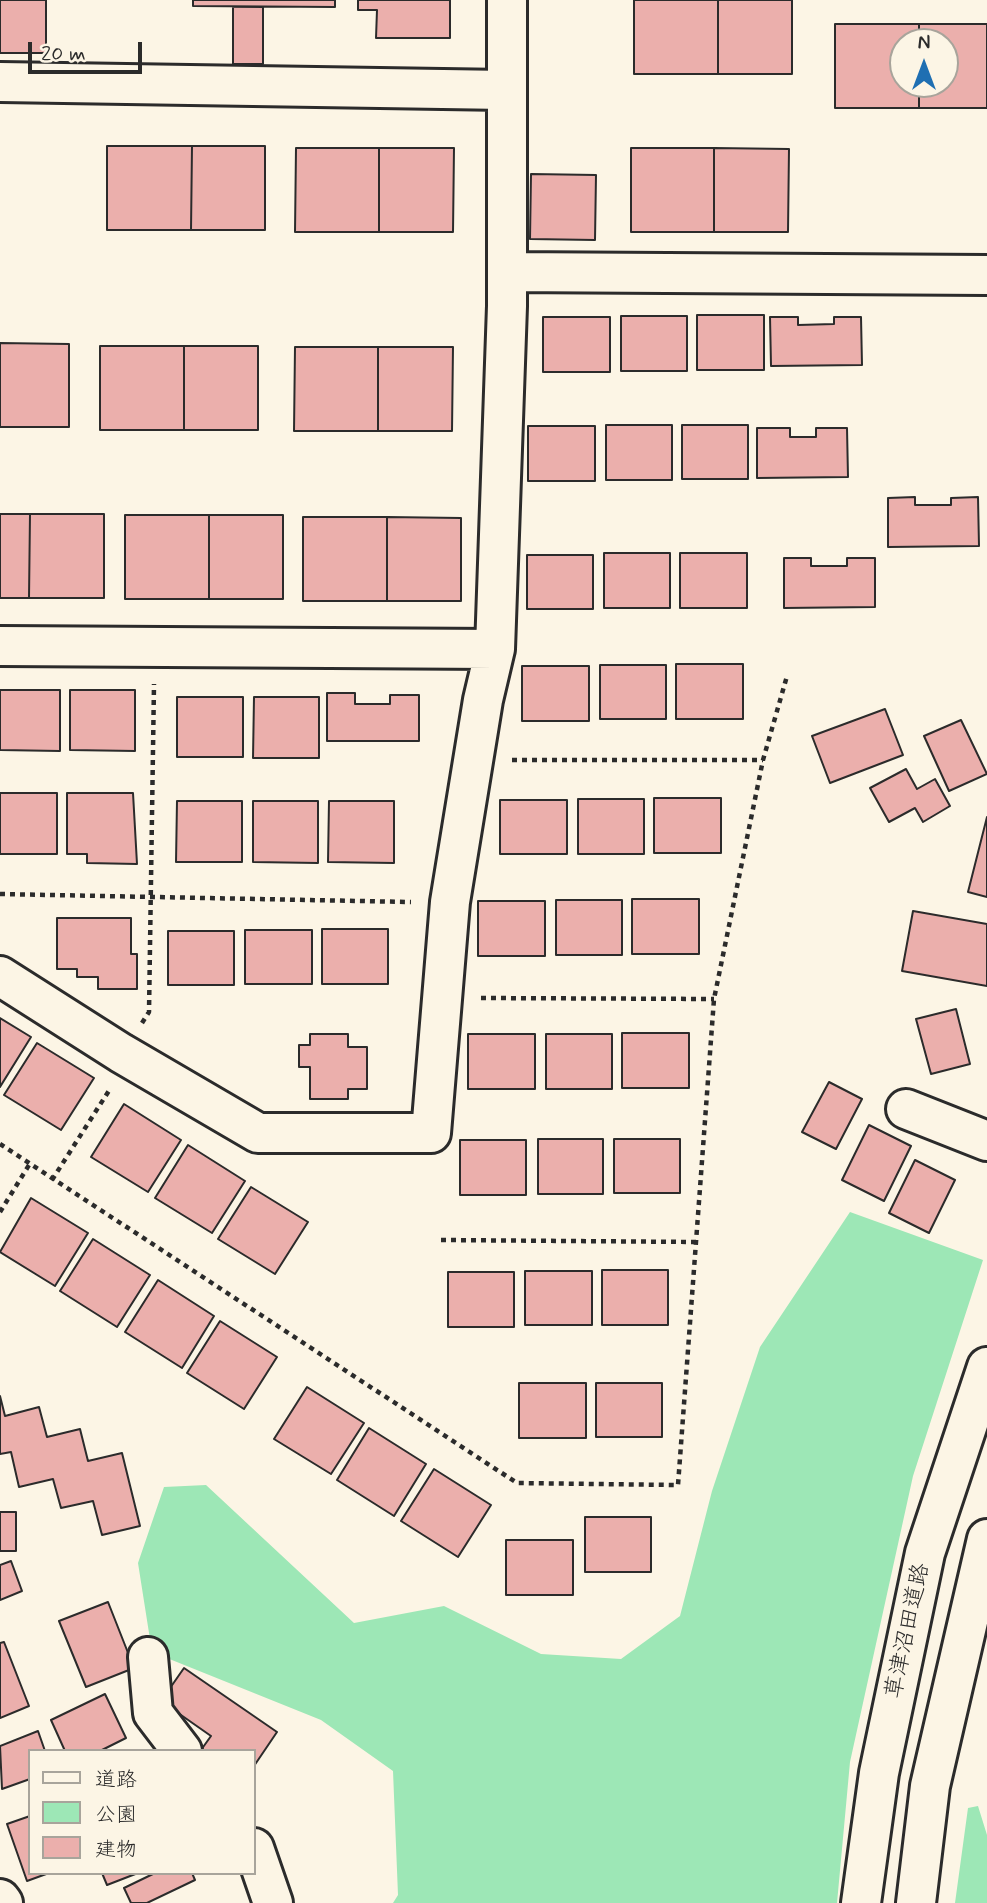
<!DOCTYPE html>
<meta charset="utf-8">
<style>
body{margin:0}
#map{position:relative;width:987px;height:1903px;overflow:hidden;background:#fcf5e5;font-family:Mynerve,"Klee One",sans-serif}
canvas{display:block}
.legend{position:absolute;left:28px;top:1749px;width:228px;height:126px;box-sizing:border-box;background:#fcf5e5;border:2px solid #a8a49b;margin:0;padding:9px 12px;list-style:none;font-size:21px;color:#2b2b2b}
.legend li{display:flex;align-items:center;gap:14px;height:35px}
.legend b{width:35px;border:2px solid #a8a49b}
.north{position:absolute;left:889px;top:28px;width:70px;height:70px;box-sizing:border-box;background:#fcf5e5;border:2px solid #a8a49b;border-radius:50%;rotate:0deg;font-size:19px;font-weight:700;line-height:28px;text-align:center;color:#2b2b2b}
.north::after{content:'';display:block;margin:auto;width:24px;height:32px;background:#1f6fb2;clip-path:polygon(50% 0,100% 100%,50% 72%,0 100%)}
.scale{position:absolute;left:28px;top:42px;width:114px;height:32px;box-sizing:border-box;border:4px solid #2b2b2b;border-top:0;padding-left:9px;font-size:21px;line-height:24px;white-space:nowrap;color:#2b2b2b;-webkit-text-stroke:5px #fcf5e5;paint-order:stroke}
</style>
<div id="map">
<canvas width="987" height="1903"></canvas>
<ul class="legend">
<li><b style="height:9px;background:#fcf5e5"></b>道路</li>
<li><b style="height:19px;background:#9de7b6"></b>公園</li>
<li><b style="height:19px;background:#ebafac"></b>建物</li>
</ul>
<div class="north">N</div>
<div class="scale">20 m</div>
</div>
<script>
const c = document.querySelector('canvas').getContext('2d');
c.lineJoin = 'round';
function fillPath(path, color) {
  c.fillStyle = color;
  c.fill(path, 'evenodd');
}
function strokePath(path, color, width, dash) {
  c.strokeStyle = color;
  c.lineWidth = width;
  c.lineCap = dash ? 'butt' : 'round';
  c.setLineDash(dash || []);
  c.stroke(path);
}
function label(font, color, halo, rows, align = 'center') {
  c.font = font + ' Mynerve,"Klee One",sans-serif';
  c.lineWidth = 5;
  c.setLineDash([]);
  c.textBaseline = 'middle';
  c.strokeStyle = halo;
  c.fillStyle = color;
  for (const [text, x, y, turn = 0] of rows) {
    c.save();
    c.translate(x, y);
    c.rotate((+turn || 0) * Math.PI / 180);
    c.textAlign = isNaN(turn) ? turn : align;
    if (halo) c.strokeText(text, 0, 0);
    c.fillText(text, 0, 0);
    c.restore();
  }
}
fillPath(new Path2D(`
 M850,1212L983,1260L913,1476L850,1762L837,1903H393L398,1895L393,1771L321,1720L152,1652L138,1563L164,1487L206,1485L354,1623L444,1606L541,1654L621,1659L680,1616L712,1491L760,1347Z
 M978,1806L987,1835V1903H955L968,1808Z`), '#9de7b6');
const building = new Path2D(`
 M0,0H46V53H0Z
 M193,0H335V7L193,6Z
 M358,0H450V38H376L377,10H358Z
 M634,0H718V74H634Z
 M718,0H792V74H718Z
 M233,7H263V64H233Z
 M835,24H919V42H903V84H919V108H835Z
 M919,24H987V108H919V84H945V42H919Z
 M107,146H192L191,230H107Z
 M192,146H265V230H191Z
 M296,148H379V232H295Z
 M379,148H454L453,232H379Z
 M631,148H714V232H631Z
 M714,148L789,149L788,232H714Z
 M531,174L596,175L595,240L530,239Z
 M697,315H764V370H697Z
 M621,316H687V371H621Z
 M543,317H610V372H543Z
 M770,317H798V325L834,324V317H861L862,365L771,366Z
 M0,343L69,344V427H0Z
 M100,346H184V430H100Z
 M184,346H258V430H184Z
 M295,347H378V431H294Z
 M378,347H453L452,431H378Z
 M606,425H672V480H606Z
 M682,425H748V479H682Z
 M528,426H595V481H528Z
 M757,428H790V437H816V428H847L848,477L757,478Z
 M915,497V505H951V498L978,497L979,546L888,547V498Z
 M0,514H30L29,598H0Z
 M30,514H104V598H29Z
 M125,515H209V599H125Z
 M209,515H283V599H209Z
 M303,517H387V601H303Z
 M387,517L461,518V601H387Z
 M604,553H670V608H604Z
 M680,553H747V608H680Z
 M527,555H593V609H527Z
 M784,558H811V566H847V558H875V607L784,608Z
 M676,664H743V719H676Z
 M600,665H666V719H600Z
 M522,666H589V721H522Z
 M0,690H60V751L0,750Z
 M70,690H135V751L70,750Z
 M327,693H355V704H390V695H419V741H327Z
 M177,697H243V757H177Z
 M254,697H319V758H253Z
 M885,709L903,755L830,783L812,736Z
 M961,720L987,774L949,791L924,736Z
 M906,769L917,789L935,779L950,806L923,822L915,808L889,822L870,788Z
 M0,793H57V854H0Z
 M67,793H133L137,864L87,863V854H67Z
 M654,798H721V853H654Z
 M578,799H644V854H578Z
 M500,800H567V854H500Z
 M177,801H242V862H176Z
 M253,801H318V863L253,862Z
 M329,801H394V863L328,862Z
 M987,817V897L968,892Z
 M632,899H699V954H632Z
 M556,900H622V955H556Z
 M478,901H545V956H478Z
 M913,911L987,924V986L902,971Z
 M57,918H131V954H137V989H98V977H77V969H57Z
 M322,929H388V984H322Z
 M245,930H312V984H245Z
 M168,931H234V985H168Z
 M956,1009L970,1064L931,1074L916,1019Z
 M0,1018L31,1037L0,1087Z
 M622,1033H689V1088H622Z
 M310,1034H348V1047H367V1089H348V1099H310V1067H299V1045H310Z
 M468,1034H535V1089H468Z
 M546,1034H612V1089H546Z
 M37,1043L94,1078L61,1130L4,1095Z
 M829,1082L862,1099L836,1149L802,1132Z
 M124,1104L181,1140L148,1192L91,1157Z
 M869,1125L911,1146L884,1201L842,1180Z
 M538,1139H603V1194H538Z
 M614,1139H680V1193H614Z
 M460,1140H526V1195H460Z
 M188,1145L245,1181L212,1233L155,1198Z
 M915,1160L955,1180L929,1233L889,1213Z
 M251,1187L308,1222L275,1274L218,1239Z
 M31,1198L88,1233L55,1286L0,1252Z
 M93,1239L150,1275L117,1327L60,1291Z
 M602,1270H668V1325H602Z
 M525,1271H592V1325H525Z
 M448,1272H514V1327H448Z
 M158,1280L214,1316L182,1368L125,1332Z
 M220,1321L277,1357L244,1409L187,1373Z
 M519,1383H586V1438H519Z
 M596,1383H662V1437H596Z
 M307,1387L364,1423L331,1474L274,1439Z
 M0,1396L5,1416L39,1407L47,1437L80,1429L88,1461L122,1453L140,1526L102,1535L93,1501L61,1508L53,1479L19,1487L11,1452L0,1454Z
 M369,1428L426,1464L394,1516L337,1480Z
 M434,1469L491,1505L458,1557L401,1521Z
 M0,1512H16V1551H0Z
 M585,1517H651V1572H585Z
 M506,1540H573V1595H506Z
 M11,1561L22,1591L0,1600V1565Z
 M108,1602L134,1668L86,1687L59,1621Z
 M4,1642L29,1706L0,1718V1643Z
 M184,1668L277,1732L254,1766V1751L201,1750L211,1736L161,1701Z
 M105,1694L126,1738L100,1751H65L51,1720Z
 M38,1731L45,1751H30V1779L2,1789L0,1746Z
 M30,1816V1873H49L27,1881L7,1824Z
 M102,1873H138L107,1885Z
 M155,1873H192L195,1880L147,1903H131L124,1888Z`);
fillPath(building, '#ebafac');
strokePath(building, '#2b2b2b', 2);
const street = new Path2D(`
 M0,82L506,90
 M507,272L987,275
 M0,646L495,649
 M0,976L121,1053L258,1133H431L450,902L483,700L495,649L507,306V0
 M906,1109L987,1141
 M148,1657L153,1713L182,1751
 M254,1848L273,1903
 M0,1899L3,1903`);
const secondary = new Path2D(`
 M861,1903L879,1773L925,1553L987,1367
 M916,1903L930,1786L987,1539`);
strokePath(street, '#2b2b2b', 44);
strokePath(secondary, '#2b2b2b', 44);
strokePath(new Path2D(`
 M512,760H763
 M0,894L411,902
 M481,998L714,999
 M142,1023L149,1012L154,684
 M0,1144L517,1483L678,1485L714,999L763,760L787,676
 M52,1180L110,1089
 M0,1212L29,1165
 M441,1240L697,1242`), '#2b2b2b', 4.5, [5, 5]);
strokePath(street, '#fcf5e5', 38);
strokePath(secondary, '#fcf5e5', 38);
label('23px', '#2b2b2b', '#fcf5e5', [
 ["草津沼田道路",909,1631,-78]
]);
</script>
